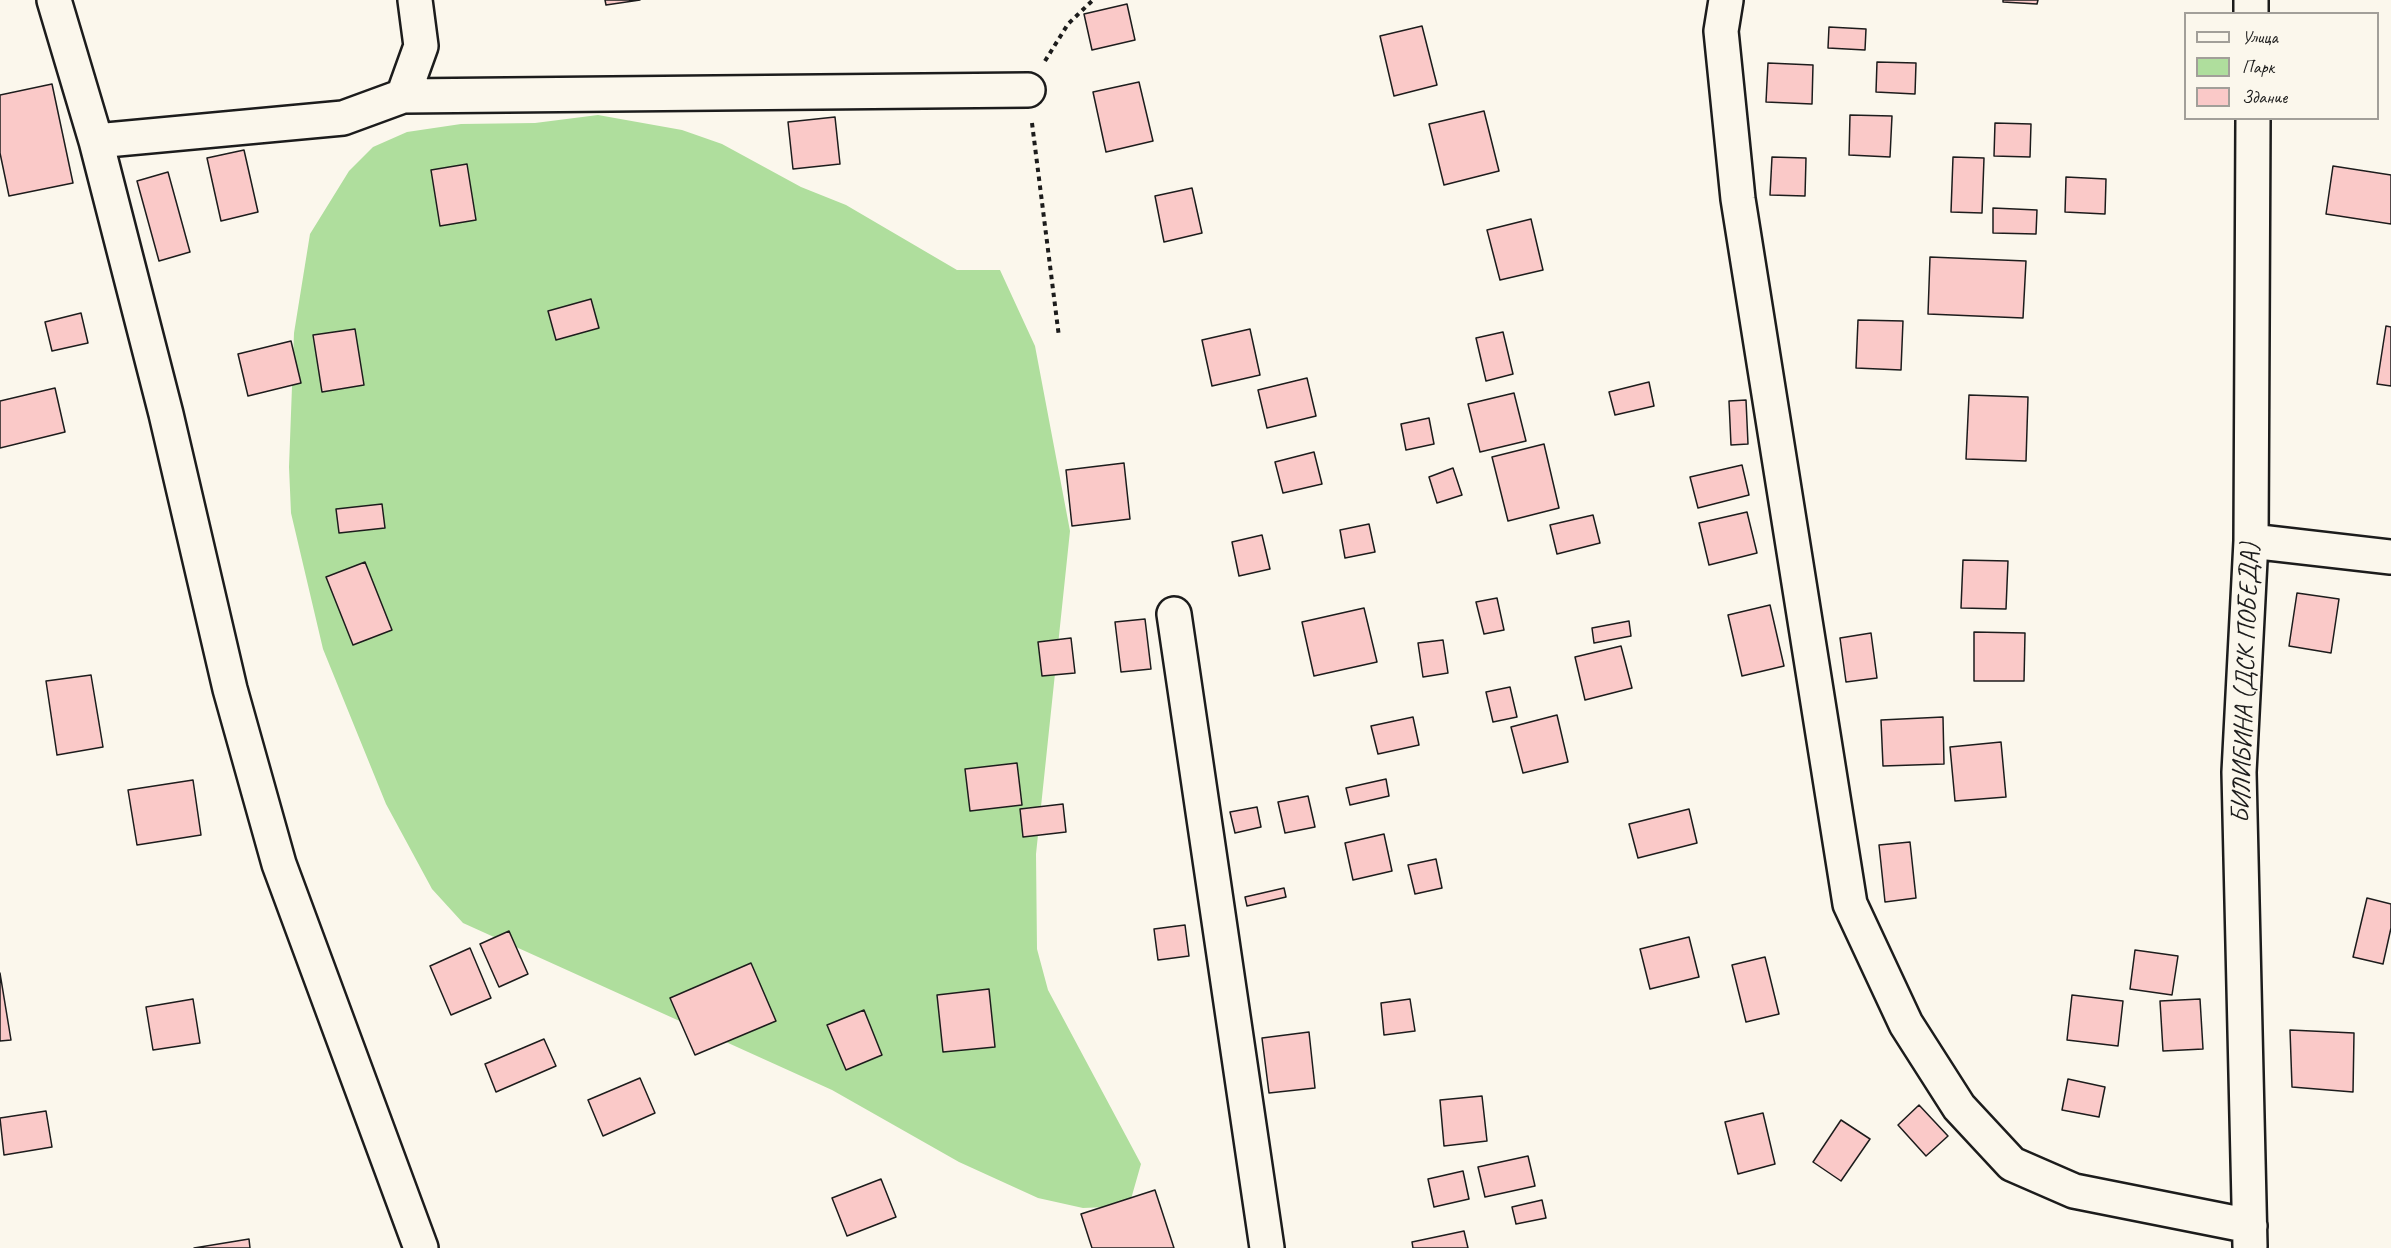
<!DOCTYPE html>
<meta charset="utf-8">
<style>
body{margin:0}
#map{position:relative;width:2391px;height:1248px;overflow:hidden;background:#fbf7ec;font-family:Caveat,sans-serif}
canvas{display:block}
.legend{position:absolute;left:2184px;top:12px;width:195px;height:108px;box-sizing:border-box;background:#fbf7ec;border:2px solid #a29f99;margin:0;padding:8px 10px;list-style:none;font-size:18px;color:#1c1c1c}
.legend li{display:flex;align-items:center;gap:12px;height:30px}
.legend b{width:30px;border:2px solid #a29f99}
</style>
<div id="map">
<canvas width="2391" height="1248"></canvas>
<ul class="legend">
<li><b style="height:8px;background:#fbf7ec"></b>Улица</li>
<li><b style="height:16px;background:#afde9d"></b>Парк</li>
<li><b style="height:16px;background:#fac9c8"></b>Здание</li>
</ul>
</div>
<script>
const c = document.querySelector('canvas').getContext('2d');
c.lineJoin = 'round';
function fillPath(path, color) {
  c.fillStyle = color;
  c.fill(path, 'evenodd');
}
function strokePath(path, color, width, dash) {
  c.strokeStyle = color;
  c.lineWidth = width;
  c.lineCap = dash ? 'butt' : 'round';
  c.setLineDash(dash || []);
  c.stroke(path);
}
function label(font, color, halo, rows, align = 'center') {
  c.font = font + ' Caveat,sans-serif';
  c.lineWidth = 4.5;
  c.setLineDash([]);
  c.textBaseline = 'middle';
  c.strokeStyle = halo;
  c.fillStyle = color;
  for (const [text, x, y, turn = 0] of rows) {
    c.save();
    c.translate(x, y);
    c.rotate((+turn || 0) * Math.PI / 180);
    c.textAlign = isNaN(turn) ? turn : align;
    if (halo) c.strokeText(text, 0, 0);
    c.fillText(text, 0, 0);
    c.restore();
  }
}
fillPath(new Path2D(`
 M598,115L682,130L722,144L801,187L846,205L957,270H1000L1035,346L1070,531L1036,854L1037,949L1048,990L1141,1164L1129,1206L1083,1208L1038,1198L959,1162L832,1090L463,923L432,889L386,804L323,649L291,513L289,467L294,333L310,234L349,171L373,147L407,132L461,124L535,123Z`), '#afde9d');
const building = new Path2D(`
 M605,0H640L606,5Z
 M2003,0H2038L2037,4L2003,2Z
 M1127,4L1135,40L1092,50L1084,14Z
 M1422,26L1437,85L1394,96L1380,36Z
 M1829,27L1866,29L1865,50L1828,48Z
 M1877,62L1916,63L1915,94L1876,92Z
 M1768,63L1813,65L1812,104L1766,102Z
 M1139,82L1153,141L1106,152L1093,92Z
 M52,84L73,183L9,196L0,153V95Z
 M1484,111L1499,171L1444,185L1429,124Z
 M1850,115L1892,116L1890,157L1849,155Z
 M835,117L840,164L793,169L788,122Z
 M1995,123L2031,124L2030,157L1994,156Z
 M244,150L258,212L221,221L207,158Z
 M1772,157L1806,158L1805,196L1770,195Z
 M1953,157L1984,158L1982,213L1951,212Z
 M467,164L476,220L440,226L431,170Z
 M2333,166L2391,175V224L2326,214Z
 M168,172L190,252L159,261L137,181Z
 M2066,177L2106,179L2105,214L2065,212Z
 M1192,188L1202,233L1164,242L1155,196Z
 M1993,208L2037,210L2036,234L1993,233Z
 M1531,219L1543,270L1500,280L1487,230Z
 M1930,257L2026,261L2023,318L1928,314Z
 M591,299L599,328L556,340L548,311Z
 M81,313L88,343L52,351L45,322Z
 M1858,320L1903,321L1901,370L1856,368Z
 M2386,326L2391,327V386L2377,384Z
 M355,329L364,385L322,392L313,335Z
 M1250,329L1260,375L1212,386L1202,340Z
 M1503,332L1513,374L1486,381L1476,338Z
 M291,341L301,383L248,396L238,354Z
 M1307,378L1316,416L1267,428L1258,390Z
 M1649,382L1654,406L1615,415L1609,392Z
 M55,388L65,432L0,448V401Z
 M1514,393L1526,441L1480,452L1468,404Z
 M1969,395L2028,397L2026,461L1966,459Z
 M1746,400L1748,444L1731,445L1729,401Z
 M1429,418L1434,444L1406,450L1401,424Z
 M1544,444L1559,508L1508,521L1492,457Z
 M1314,452L1322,484L1283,493L1275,462Z
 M1124,463L1130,519L1072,526L1066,470Z
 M1742,465L1749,495L1698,508L1690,477Z
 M1453,468L1462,495L1437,503L1429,477Z
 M382,504L385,528L339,533L336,509Z
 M1747,512L1757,553L1709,565L1699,523Z
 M1593,515L1600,543L1557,554L1550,525Z
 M1369,524L1375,552L1345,558L1340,530Z
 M1262,535L1270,569L1239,576L1232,542Z
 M1963,560L2008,561L2006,609L1961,608Z
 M365,562L392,630L353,645L326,577Z
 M2297,593L2339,599L2331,653L2289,646Z
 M1497,598L1504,630L1484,634L1476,602Z
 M1770,605L1784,666L1742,676L1728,615Z
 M1364,608L1377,662L1314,676L1302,622Z
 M1145,619L1151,669L1121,672L1115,622Z
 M1629,621L1631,636L1594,643L1592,628Z
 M1974,632L2025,633L2024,681H1974Z
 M1871,633L1877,678L1846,682L1840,638Z
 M1071,638L1075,673L1042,676L1038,642Z
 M1443,640L1448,673L1423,677L1418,643Z
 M1621,646L1632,688L1585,700L1575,657Z
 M91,675L103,747L57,755L46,681Z
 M1510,687L1517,717L1493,722L1486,692Z
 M1557,715L1568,762L1523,773L1511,727Z
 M1413,717L1419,745L1378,754L1371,726Z
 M1943,717L1944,764L1883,766L1881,720Z
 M2001,742L2006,797L1955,801L1950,747Z
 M1017,763L1022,805L970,811L965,769Z
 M1386,779L1389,796L1350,805L1346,788Z
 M193,780L201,835L137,845L128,790Z
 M1308,796L1315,827L1285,833L1278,802Z
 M1063,804L1066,832L1023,837L1020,809Z
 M1257,807L1261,827L1235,833L1230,812Z
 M1689,809L1697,843L1638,858L1629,824Z
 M1384,834L1392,871L1353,880L1345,843Z
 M1910,842L1916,898L1885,902L1879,845Z
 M1436,859L1442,888L1415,894L1408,865Z
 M1284,888L1286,897L1247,906L1245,897Z
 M2367,898L2391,904V928L2383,964L2353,957Z
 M1185,925L1189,956L1158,960L1154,929Z
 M509,931L528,974L499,987L480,944Z
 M1689,937L1699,977L1650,989L1640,949Z
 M470,948L491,998L451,1015L430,966Z
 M2135,950L2178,956L2172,995L2130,989Z
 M1765,957L1779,1014L1746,1022L1732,965Z
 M751,963L776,1021L695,1055L670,998Z
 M0,973L11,1040L0,1041Z
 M989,989L995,1047L943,1052L937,995Z
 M2072,995L2123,1001L2118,1046L2067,1040Z
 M193,999L200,1043L153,1050L146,1007Z
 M1410,999L1415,1031L1384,1035L1381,1003Z
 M2200,999L2203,1049L2163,1051L2160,1001Z
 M864,1010L882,1055L846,1070L827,1025Z
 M2290,1030L2354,1033L2353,1092L2292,1087Z
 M1309,1032L1315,1088L1269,1093L1262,1038Z
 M544,1039L556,1066L496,1092L485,1064Z
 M640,1078L655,1113L603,1136L588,1100Z
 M2068,1079L2105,1087L2099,1117L2062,1110Z
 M1482,1096L1487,1141L1444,1146L1440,1100Z
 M1919,1105L1948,1136L1926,1156L1898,1125Z
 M46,1111L52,1147L4,1155L0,1118Z
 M1763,1113L1775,1164L1738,1174L1725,1122Z
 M1841,1120L1870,1139L1841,1181L1813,1162Z
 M1528,1156L1535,1186L1485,1197L1478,1167Z
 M1463,1171L1469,1199L1434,1207L1428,1179Z
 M881,1179L896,1217L847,1236L832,1198Z
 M1155,1190L1174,1248H1092L1081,1214Z
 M1542,1200L1546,1218L1516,1224L1512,1207Z
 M1464,1231L1468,1248H1413L1412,1242Z
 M249,1239L250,1248H194Z`);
fillPath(building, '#fac9c8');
strokePath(building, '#1c1c1c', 1.5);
const minor = new Path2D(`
 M54,0L96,141L166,414L230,689L279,864L421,1248
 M1726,0L1721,31L1738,199L1850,904L1906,1024L1959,1107L2012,1164L2074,1191L2250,1226
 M2251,0V14
 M403,96L1028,90
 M96,141L343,118L403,96L421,46L415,0
 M2251,541L2391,557
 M1174,614L1267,1248
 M2250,1246L2239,772L2251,541L2253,118`);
strokePath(minor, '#1c1c1c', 38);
strokePath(new Path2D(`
 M1045,61L1068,24L1093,0
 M1032,123L1059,337`), '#1c1c1c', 4, [4.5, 4.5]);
strokePath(minor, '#fbf7ec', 33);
label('26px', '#1c1c1c', '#fbf7ec', [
 ["БИЛИБИНА (ДСК ПОБЕДА)",2246,683,-88]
]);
</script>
